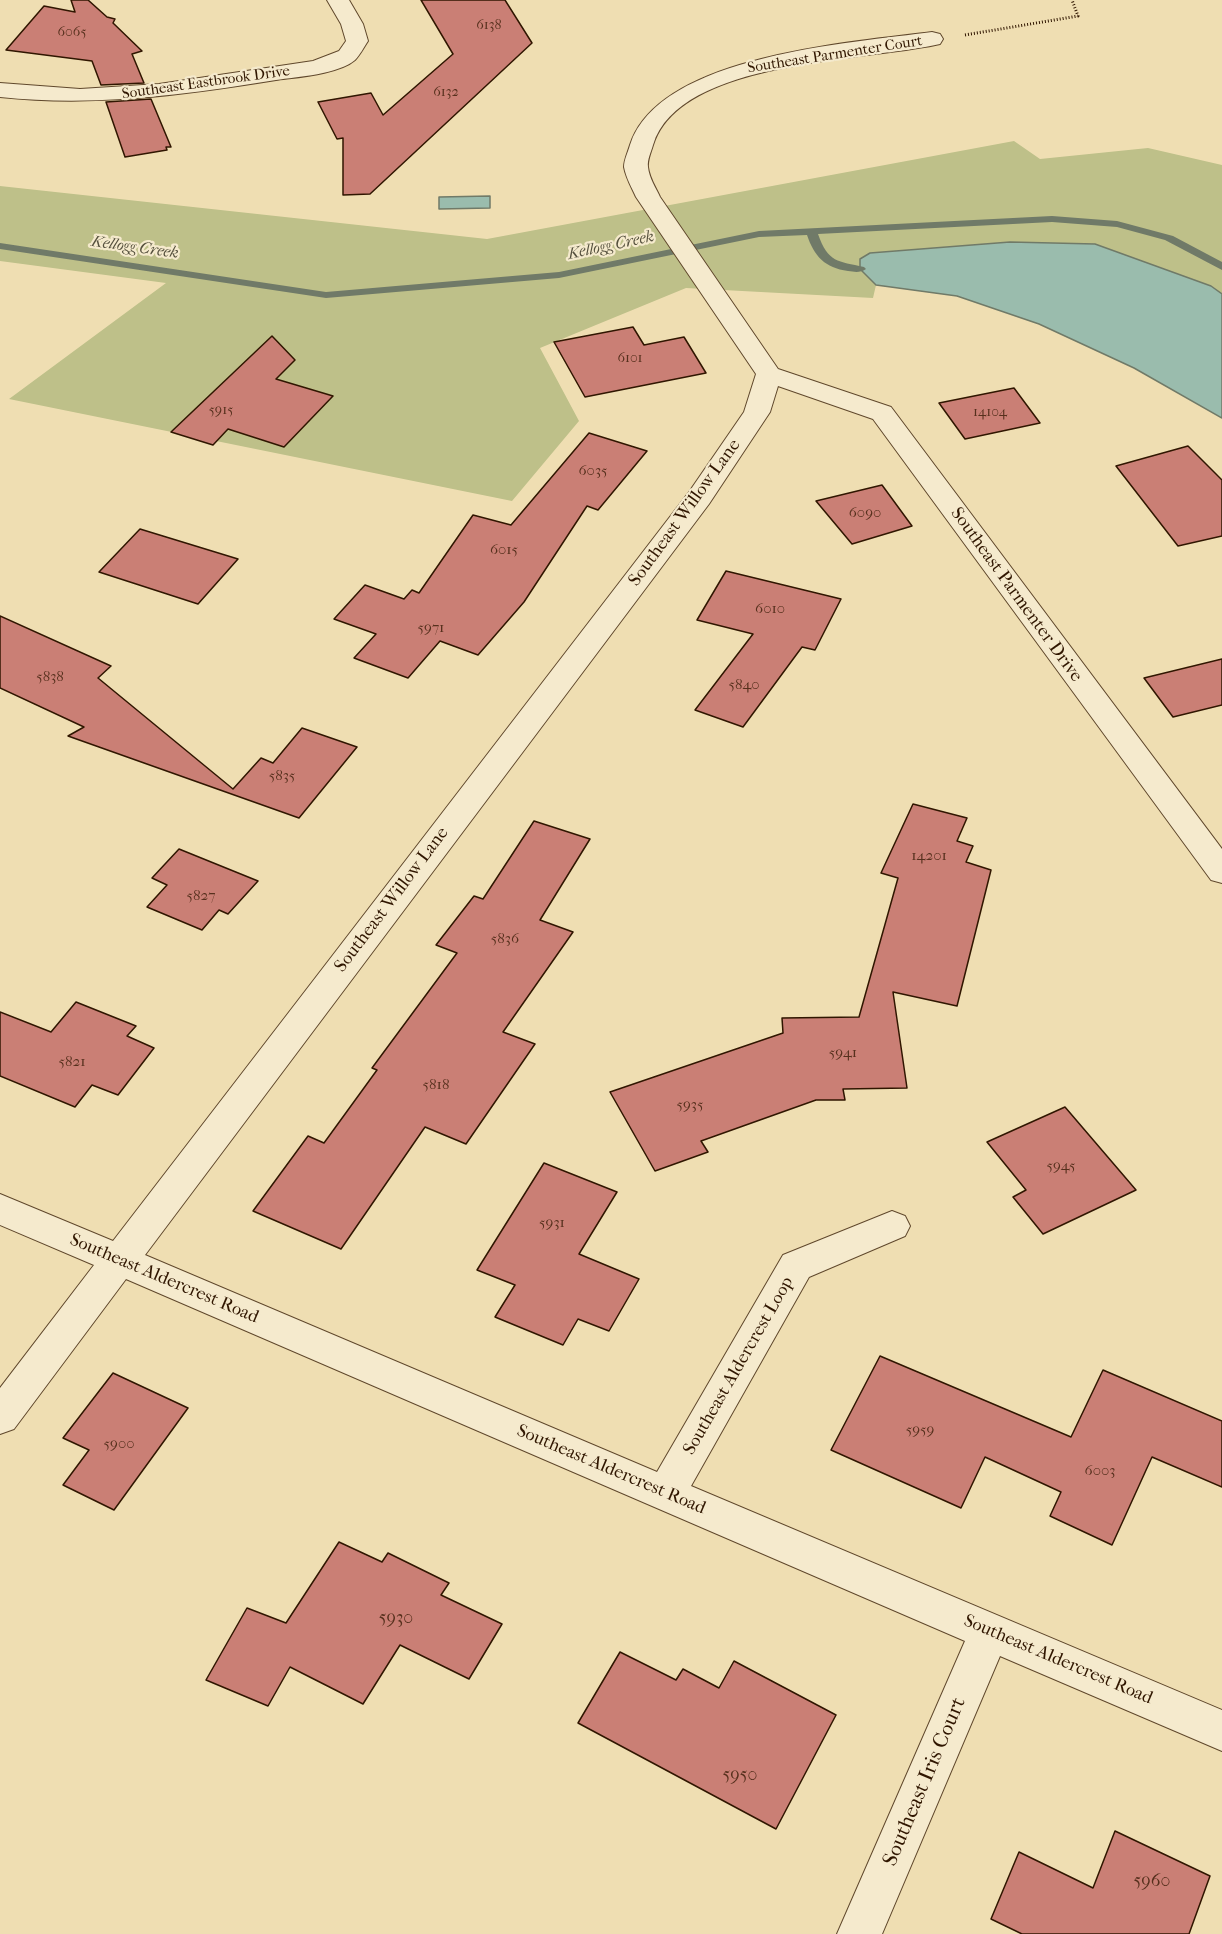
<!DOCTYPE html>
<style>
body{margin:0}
canvas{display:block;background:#efdeb2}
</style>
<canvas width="1222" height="1934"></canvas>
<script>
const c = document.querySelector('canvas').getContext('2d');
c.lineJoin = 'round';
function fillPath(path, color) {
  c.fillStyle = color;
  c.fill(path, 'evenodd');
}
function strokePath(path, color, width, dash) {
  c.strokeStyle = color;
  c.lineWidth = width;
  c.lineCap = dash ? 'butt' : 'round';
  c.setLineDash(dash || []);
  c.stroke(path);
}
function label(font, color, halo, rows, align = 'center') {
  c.font = font + ' "IM FELL French Canon",serif';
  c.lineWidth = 4.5;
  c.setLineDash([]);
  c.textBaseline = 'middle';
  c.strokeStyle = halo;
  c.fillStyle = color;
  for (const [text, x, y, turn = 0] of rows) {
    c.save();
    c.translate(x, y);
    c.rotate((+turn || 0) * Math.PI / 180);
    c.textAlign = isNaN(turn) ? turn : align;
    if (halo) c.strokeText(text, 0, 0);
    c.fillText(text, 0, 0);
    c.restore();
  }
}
fillPath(new Path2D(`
 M1014,141L1040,159L1148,148L1222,165V294L1210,286L1095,244L1010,242L870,253L861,269L876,285L873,298L686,288L540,348L579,421L512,501L9,399L166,283L0,261V186L487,239Z`), '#bec089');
const water = new Path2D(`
 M490,196V208L439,209V197Z
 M1010,242L1095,244L1211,286L1222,294V418L1134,368L1039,324L957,296L876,285L860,269V259L870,253Z`);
fillPath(water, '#9abcad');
strokePath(water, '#707a68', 1.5);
fillPath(new Path2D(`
 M1052,216L1117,221L1173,236L1222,262V270L1165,240L1117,227L1052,222L818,234C828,263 838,261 864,267L866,269C860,273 855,272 848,271C825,268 814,256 807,235L759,237L559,278L326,298L0,249V243L326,292L559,272L759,231Z`), '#707a68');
const building = new Path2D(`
 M71,0H88L107,17L115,19L113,23L142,51L132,54L144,83L101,85L92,61L6,50L44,6L75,12Z
 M421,0H505L532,43L370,194L343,195V138L337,139L318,102L371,93L383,115L453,54Z
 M151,99L171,147H166L167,150L125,157L106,102Z
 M633,327L644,345L684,337L706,373L585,397L554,342Z
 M272,336L295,360L276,379L333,396L284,447L228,429L213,445L171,432Z
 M1014,388L1040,423L965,439L939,403Z
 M589,433L647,451L598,510L587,506L524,602L478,655L440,641L408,678L354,658L376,634L334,619L365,585L404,599L412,590L419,593L473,515L511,525Z
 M1188,446L1222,480V536L1178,546L1116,466Z
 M882,485L912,526L852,544L816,501Z
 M140,529L238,559L198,604L99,572Z
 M726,571L841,599L815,650L802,647L743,727L695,710L753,634L697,620Z
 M0,616L111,666L98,678L233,789L261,758L273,763L302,728L357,747L299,818L68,736L84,727L0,688Z
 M1222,659V705L1173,717L1144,678Z
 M913,804L967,818L957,841L973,846L966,862L991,870L957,1006L893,992L907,1088L843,1089L845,1100H816L701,1141L708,1152L655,1171L610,1092L783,1033L782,1018L859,1017L898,878L881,873Z
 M534,821L590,839L540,920L573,932L503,1032L535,1044L466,1144L425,1127L341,1249L253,1211L308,1136L324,1143L377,1070L372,1068L457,953L436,945L474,896L483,899Z
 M179,849L258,881L228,914L219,910L202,930L147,907L167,885L152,878Z
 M76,1002L136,1026L127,1036L154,1048L118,1095L92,1085L75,1107L0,1076V1012L51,1032Z
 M1065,1107L1136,1190L1043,1234L1013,1197L1026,1190L987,1142Z
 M544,1163L617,1192L579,1254L639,1279L609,1331L578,1319L563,1345L495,1317L515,1285L477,1270Z
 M880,1356L1071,1437L1103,1370L1222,1421V1487L1152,1457L1112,1545L1050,1516L1061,1492L985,1457L961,1508L831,1450Z
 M113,1373L188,1408L114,1510L63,1485L89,1450L63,1438Z
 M339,1542L382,1562L388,1553L449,1583L441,1595L502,1624L469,1679L400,1645L363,1704L290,1667L268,1706L206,1680L247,1608L286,1623Z
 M620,1652L676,1680L683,1669L719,1688L734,1661L836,1715L776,1829L578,1723Z
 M1115,1831L1210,1876L1189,1934H1022L991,1919L1019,1852L1093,1888Z`);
fillPath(building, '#ca7f75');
strokePath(building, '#301600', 1.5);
const minor = new Path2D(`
 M327,0H349L363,24L368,41C364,47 360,55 355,60C339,74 297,77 276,80C184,95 94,107 0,97V83L80,89L159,84L313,61L339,51L346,41L341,24Z
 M932,32L940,34L943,39L940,44C868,61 679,59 653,145C651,152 647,160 648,167C649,178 656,188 660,197L778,369L891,407L1222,849V883L1211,880L873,419L778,386L770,412L709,504L145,1255L657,1472L783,1255L892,1211L905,1216L910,1226L905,1236L809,1277L691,1486L1222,1710V1751L1000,1656L882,1934H837L965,1641L126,1279L14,1429L0,1434V1388L94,1265L0,1225V1194L113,1241L689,492L744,412L756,374L636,197C632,188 626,178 624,167C624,160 628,152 630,145C659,55 851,43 932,32Z`);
strokePath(minor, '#60482c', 2);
strokePath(new Path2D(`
 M965,35L1078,16L1072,0`), '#301600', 3, [1, 2]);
fillPath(minor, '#f5eacd');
label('14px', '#56301d', null, [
 ["6138",489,26],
 ["6065",72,33],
 ["6132",446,93],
 ["6101",630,359],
 ["5915",221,411],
 ["14104",990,413]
]);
label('15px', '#301600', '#f5eacd', [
 ["Southeast Parmenter Court",835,55,-9],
 ["Southeast Eastbrook Drive",206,83,-8]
]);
label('15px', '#56301d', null, [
 ["6035",593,471],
 ["6090",865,513],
 ["6015",504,550],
 ["6010",770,609],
 ["5971",431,628],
 ["5838",50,677],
 ["5840",744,685],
 ["5835",282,776],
 ["14201",929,856],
 ["5827",201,896],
 ["5836",505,939],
 ["5941",843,1053],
 ["5821",72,1062],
 ["5818",436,1085],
 ["5935",690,1105],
 ["5945",1061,1166],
 ["5931",552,1223],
 ["5959",920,1430],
 ["5900",119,1444],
 ["6003",1100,1471]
]);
label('italic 16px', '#55503d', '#f5eacd', [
 ["Kellogg Creek",611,246,-12],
 ["Kellogg Creek",135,248,8]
]);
label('18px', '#301600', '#f5eacd', [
 ["Southeast Willow Lane",685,513,-54],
 ["Southeast Parmenter Drive",1016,595,54],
 ["Southeast Willow Lane",392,900,-53],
 ["Southeast Aldercrest Road",164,1279,23],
 ["Southeast Aldercrest Loop",739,1366,-60],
 ["Southeast Aldercrest Road",611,1470,23],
 ["Southeast Aldercrest Road",1058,1660,23]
]);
label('18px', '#56301d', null, [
 ["5930",396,1619],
 ["5950",740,1776],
 ["5960",1152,1882]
]);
label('21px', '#301600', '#f5eacd', [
 ["Southeast Iris Court",925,1782,-67]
]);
</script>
